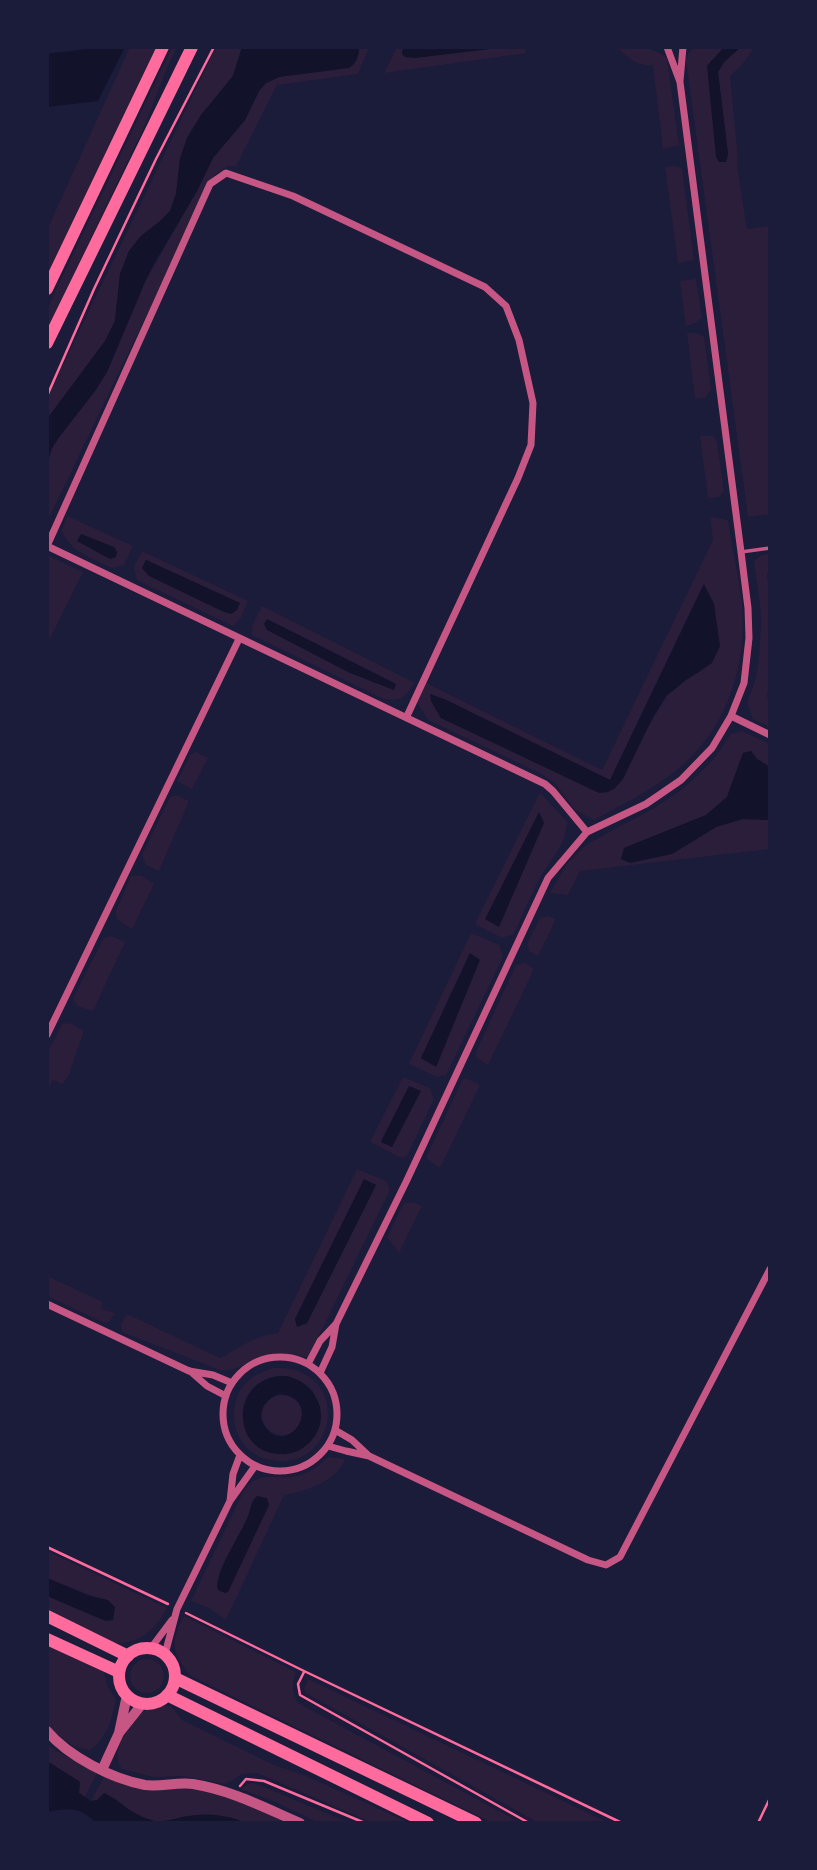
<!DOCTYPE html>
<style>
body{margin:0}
#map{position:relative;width:817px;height:1870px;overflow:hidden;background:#1b1b3a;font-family:"PT Sans",sans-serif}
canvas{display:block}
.frame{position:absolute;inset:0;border:49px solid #1b1b3a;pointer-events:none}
</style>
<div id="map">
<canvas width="817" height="1870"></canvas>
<div class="frame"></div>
</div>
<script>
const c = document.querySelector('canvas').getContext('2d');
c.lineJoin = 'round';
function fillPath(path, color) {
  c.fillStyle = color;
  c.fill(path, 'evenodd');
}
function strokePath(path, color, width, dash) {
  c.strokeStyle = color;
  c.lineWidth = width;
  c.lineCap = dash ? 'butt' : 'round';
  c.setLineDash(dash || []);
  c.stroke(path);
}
fillPath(new Path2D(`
 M130,47H156L47,276V230Z
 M172,47H177L167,68L145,125L47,330V309Z
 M216,47H242L233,76L201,115L187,138L180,159L176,194L170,211L159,222L141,236L129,251L120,274L115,321L105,341L47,419V398Z
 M359,47H369L358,74L277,85L236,166H228L214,175L47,522L49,481L47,464L52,448L60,436L95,391L107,372L145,282L197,191L213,158L245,120L259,91L266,83L279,77L359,53Z
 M397,47H403L402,54L406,57L507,47H524L526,53L384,73Z
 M616,47C635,47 651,45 667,58L679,145L663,149L653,65C637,67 627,57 616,47Z
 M694,47H724L715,58L710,61L726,162L728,154L718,72L724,62L741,47H755L741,66L730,76L737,147V166L747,229L770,226V514L748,517L686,60L688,54Z
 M675,166L682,168L694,260L678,263L665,167Z
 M696,279L702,318L695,323L686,326L680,281Z
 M687,333H696L704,336L711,389L705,398L695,399Z
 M700,436H713L717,442L724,491L719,497L708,498Z
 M67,516L133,546L124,565L112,568C92,558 69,552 62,530Z
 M710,517L728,520C732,548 739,576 742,604C747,663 729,723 684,764C658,787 625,803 594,820L575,810L554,782L538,772L428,720L417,702L422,681L602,770L713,540ZM703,585L704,669L686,680L667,696L608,792L441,718L431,701L444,699L610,780Z
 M142,551L248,601L241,618L233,626L137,580L134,567ZM146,560L239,603L142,568Z
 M770,554V566L767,575L770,598V675L767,697L770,700V727L753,719L747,703L756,678L759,658L761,623L760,604L754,561L762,555Z
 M47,555L83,572L47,645Z
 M262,606L415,683C404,697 403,702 384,699L252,635V626ZM268,620L396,684L264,624Z
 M742,731L770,744V767L757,759L751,752L743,753L727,797L706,815L624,848L672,854L716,827L743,819L770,820V849L580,871L568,895L550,893L567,864L586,845L656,807L684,788L714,759L731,734Z
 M196,752L208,758L192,789L177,781L191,754Z
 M540,792L567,822C566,845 554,854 543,873C532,892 523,914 514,934L502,938L475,924Z
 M176,795L189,801L159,871L146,865L142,855L170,797Z
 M131,876H142L154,884L132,929L118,920L115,913Z
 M548,916L556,919L538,956L529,951L527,944L540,918Z
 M471,933L499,945L503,957L446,1075L437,1077L409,1064ZM470,954L444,1048L436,1066L421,1058Z
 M112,936L125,942L93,1011L77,1006L73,998L104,938Z
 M525,963L534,969L488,1065L476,1058L477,1050L516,965Z
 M70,1023L84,1031L68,1077L62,1084L53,1080L47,1089V1054L62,1024Z
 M403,1077L430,1088L434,1099L407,1156L401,1158L370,1142ZM409,1086L392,1146L381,1141Z
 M466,1078L480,1085L440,1168L426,1158L462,1080Z
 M357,1169L386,1181L390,1190L308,1358C295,1354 281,1351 268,1355C251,1360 238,1372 220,1370L122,1332L121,1324L127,1314L220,1358C241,1347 254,1336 278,1333ZM364,1180L376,1185L307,1323L297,1327L295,1319Z
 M404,1203H416L422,1206L399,1253L387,1237Z
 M47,1276L103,1302L101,1309L115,1313L109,1322L105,1323L47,1296Z
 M274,1368C282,1368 292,1368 300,1372C347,1391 331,1463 280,1461C268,1461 255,1456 246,1447C229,1428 230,1396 249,1380C257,1373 265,1371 274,1368ZM277,1376C300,1379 313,1383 320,1407L301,1449C241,1472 218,1388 277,1376Z
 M262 1415a20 20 0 1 1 40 0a20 20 0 1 1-40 0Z
 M328,1457L345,1459C338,1481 304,1492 284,1495L226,1620L209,1608L191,1601L244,1490C263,1467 277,1483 300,1475C311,1472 320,1465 328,1457Z
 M47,1551L167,1608C155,1631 139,1644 112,1643L47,1611V1596L106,1621L95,1597L47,1578Z
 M184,1616L296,1672C292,1685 291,1691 298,1703L521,1823H493L191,1676C171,1652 170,1643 184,1616Z
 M47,1645L104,1671L107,1686L116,1699C112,1718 107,1739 90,1750L75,1747L47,1727Z
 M130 1676a17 17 0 1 1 34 0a17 17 0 1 1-34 0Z
 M308,1679L609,1823H539L306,1693L304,1689Z
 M160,1705L171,1706L182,1720L276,1766L304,1775L410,1823H373L257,1773L242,1774L226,1784L183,1776L154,1777L122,1769C111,1755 123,1729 135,1718C143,1711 150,1708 160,1705Z
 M47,1744L58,1752L97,1773L85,1797L79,1793L80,1782L47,1761Z
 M104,1777C116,1781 128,1787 141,1788C161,1791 182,1787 202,1791C233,1797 261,1811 290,1823H246L229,1817L203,1814L168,1821H153L126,1809L114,1798L91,1801Z
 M254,1783L350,1823H319L271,1800L241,1789L248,1784Z`), '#2a1e3b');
fillPath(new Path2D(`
 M103,47H125L98,101L47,107V54Z
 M242,47H359C359,56 357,63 349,68L279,77L266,83L259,91L245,120L213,158L197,191L152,267L145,282L107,372L95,391L60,436L52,448L47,464V419L105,341L115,321L120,274L129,251L141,236L159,222L170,211L176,194L180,159L187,138L201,115L233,76Z
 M403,47H507L415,58L405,57L402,54Z
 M724,47H741L724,62L718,72L728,154L726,162H719L716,157L707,66Z
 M81,534L114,547L117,552L116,557L110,559L77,541Z
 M146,560L240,603L237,610L231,614L224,612L149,576L142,568Z
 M704,584L714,604L720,646L712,663L686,680L666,696L653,717L623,779L615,788L608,792L599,793L441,718L431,701L430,694L444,699L610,780Z
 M267,619L396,684L394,690L350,673L267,630L264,624Z
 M751,751L757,759L770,767V820L743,819L716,827L672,854L630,863L621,859L624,848L706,815L727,797L743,753Z
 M539,812L544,823L499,927L485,919Z
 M470,953L480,960L436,1067L421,1058Z
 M409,1086L421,1091L392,1147L381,1142Z
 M364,1179L376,1185L307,1323L297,1327L295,1319Z
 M287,1376C317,1383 334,1419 309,1443C301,1451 290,1455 279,1454C228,1451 232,1373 287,1376ZM279,1394C325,1397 292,1457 267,1429C254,1415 264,1400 279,1394Z
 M257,1496L267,1498L269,1505L228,1592L225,1593L218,1590L217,1587C218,1566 240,1536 248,1516C251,1508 251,1501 257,1496Z
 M47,1578L87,1595L108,1600L115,1607L113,1620L106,1621L47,1596Z
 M47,1761L80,1782L79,1793L91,1801L97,1800L104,1793C122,1801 134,1818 156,1821C165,1822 173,1819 182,1817C205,1813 225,1814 246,1823H96C80,1806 68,1808 47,1812Z`), '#12122b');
strokePath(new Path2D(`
 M47,396L94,289L156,159L214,47
 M47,1547L168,1604
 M186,1613L304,1671L622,1823
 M304,1672L298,1684L300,1695L529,1823
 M240,1786L246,1779L264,1781L365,1823
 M758,1823L770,1798`), '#ff6b9d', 2.5);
strokePath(new Path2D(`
 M741,552L770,548`), '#c65784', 3.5);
strokePath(new Path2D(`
 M680,81L683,47
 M407,716L518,478L531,445L533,403L519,340L506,306L485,287L293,196L226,173L210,184L47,546L545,784L553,791L587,832
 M731,716L770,735
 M47,1035L239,639
 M47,1304L189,1371L213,1375L232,1383
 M223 1414a57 57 0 1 1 114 0a57 57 0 1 1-114 0Z
 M308,1364L320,1341L336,1324
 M190,1371L207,1386L226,1396
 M320,1373L332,1347L336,1324L406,1182L548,878L587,832L646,804L681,780L712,748L731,716L744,683L749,638L748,608L741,552L680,82L667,47
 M335,1430L352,1440L368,1455
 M328,1446L346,1451L369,1456L588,1560L606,1565L620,1557L770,1269
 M230,1501L233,1474L240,1455
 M151,1648L172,1620
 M165,1654L177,1609L230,1501L255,1466`), '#c65784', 7);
strokePath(new Path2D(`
 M47,1731C68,1756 112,1779 145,1785C161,1787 177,1782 193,1784C231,1790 265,1808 300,1823
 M119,1733L127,1695
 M102,1770L119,1733L143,1703`), '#c65784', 10);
strokePath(new Path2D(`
 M47,289L163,47
 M47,343L192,47
 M47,1616L128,1656
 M47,1639L119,1672
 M119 1676a28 28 0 1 1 56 0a28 28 0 1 1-56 0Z
 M175,1678L476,1823
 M167,1695L428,1823`), '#ff6b9d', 12);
</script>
